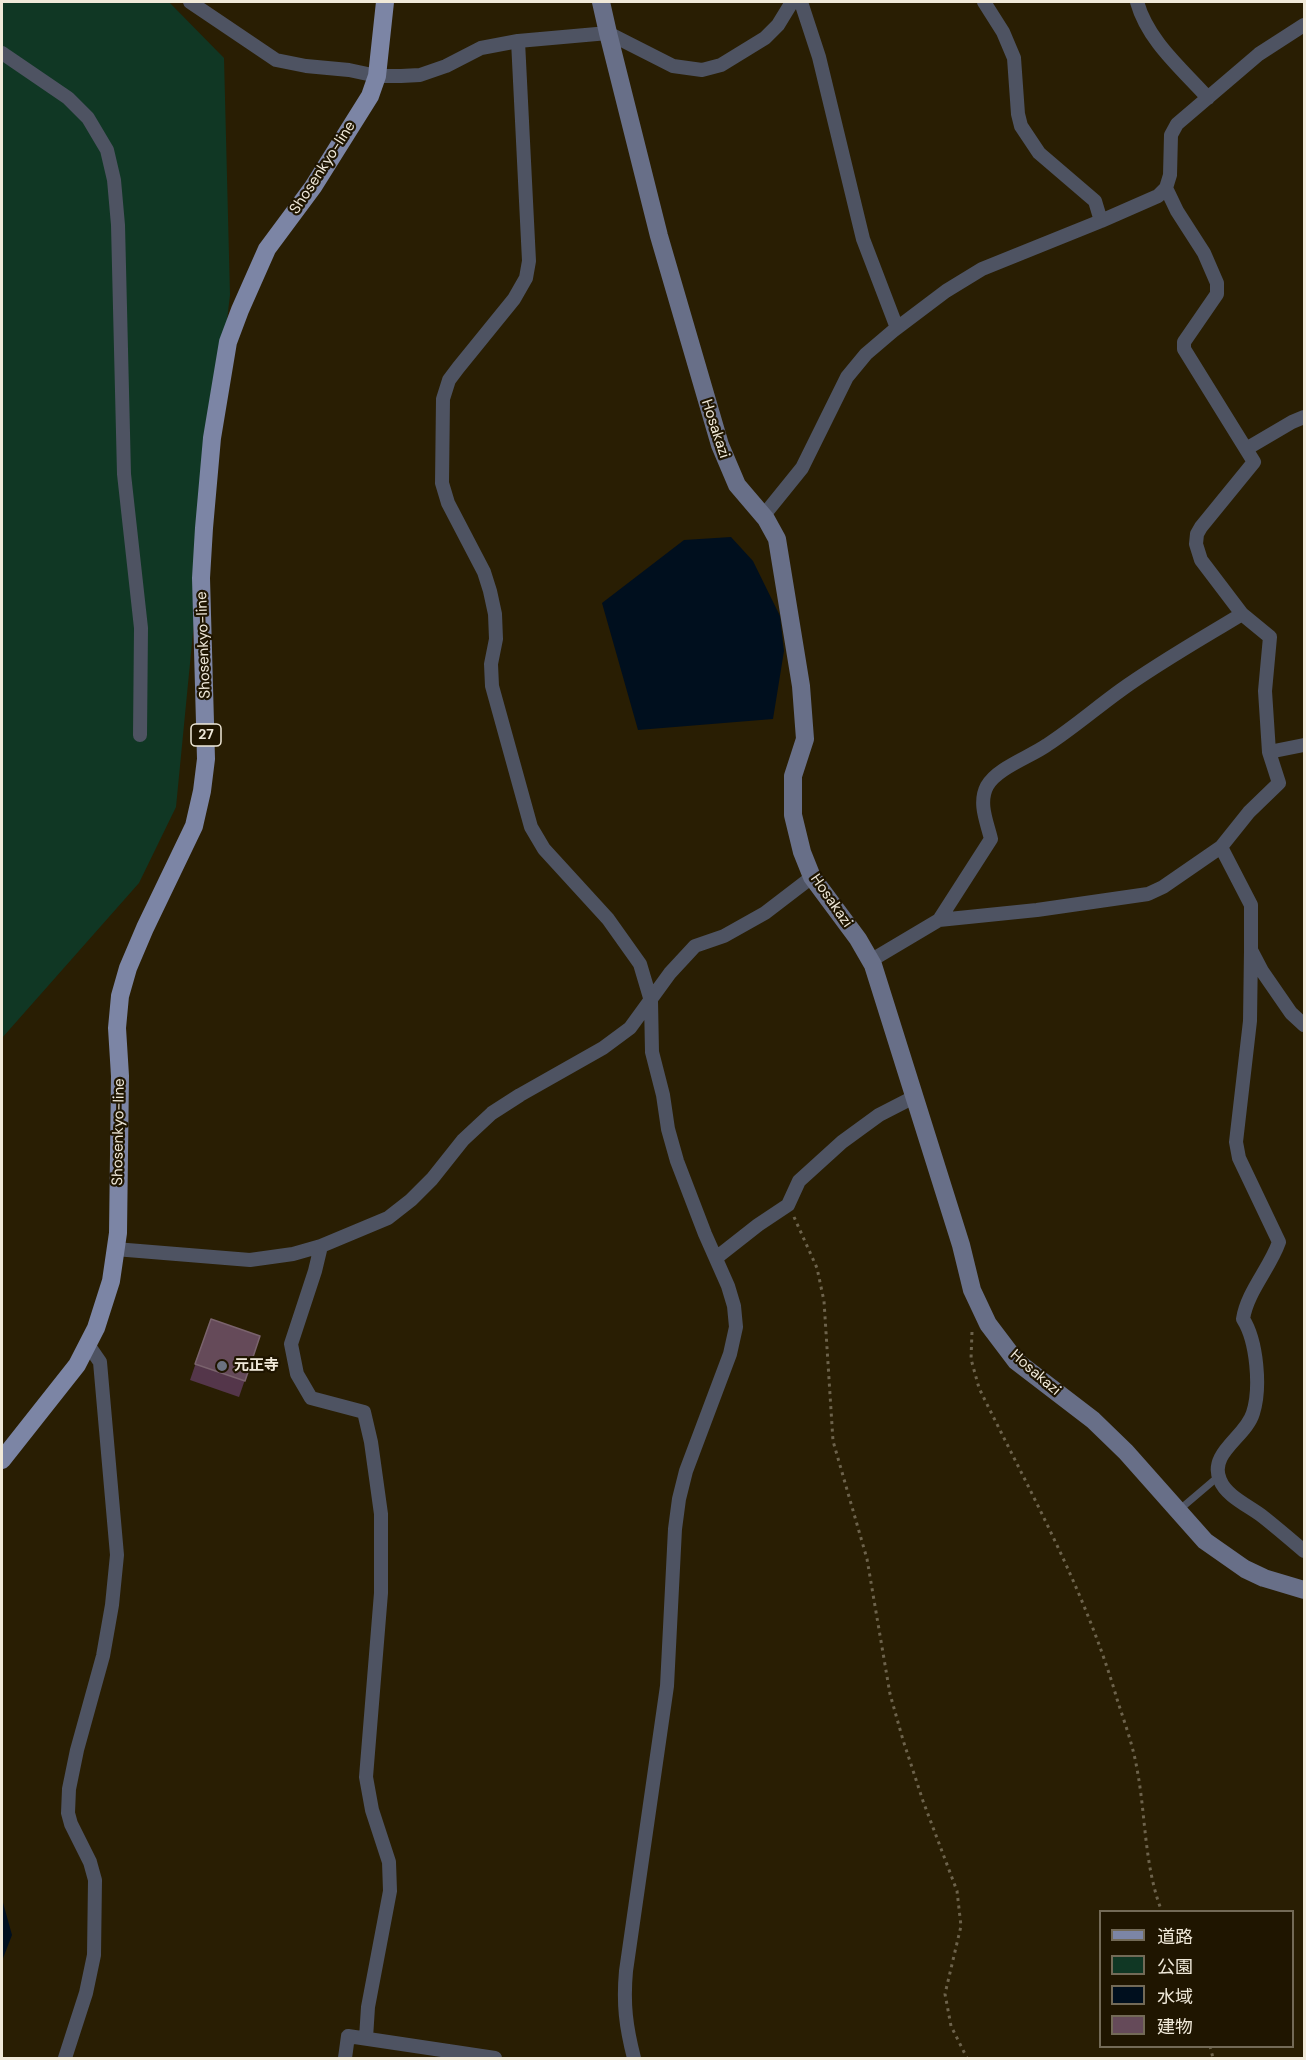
<!DOCTYPE html>
<meta charset="utf-8">
<style>
body{margin:0}
#map{position:relative;width:1306px;height:2060px;overflow:hidden;background:#291e03;font-family:"DM Sans","Noto Sans JP",sans-serif}
canvas{display:block}
.frame{position:absolute;inset:0;border:3px solid #f0e9d9;pointer-events:none}
.legend{position:absolute;left:1099px;top:1910px;width:195px;height:138px;box-sizing:border-box;background:#1f1500;border:2px solid #736a57;margin:0;padding:8px 10px;list-style:none;font-size:18px;color:#f0e9d9}
.legend li{display:flex;align-items:center;gap:12px;height:30px}
.legend b{width:30px;border:2px solid #736a57}
</style>
<div id="map">
<canvas width="1306" height="2060"></canvas>
<div class="frame"></div>
<ul class="legend">
<li><b style="height:8px;background:#7c85a5"></b>道路</li>
<li><b style="height:16px;background:#103724"></b>公園</li>
<li><b style="height:16px;background:#000f1e"></b>水域</li>
<li><b style="height:16px;background:#654a59"></b>建物</li>
</ul>
</div>
<script>
const c = document.querySelector('canvas').getContext('2d');
c.lineJoin = 'round';
function fillPath(path, color) {
  c.fillStyle = color;
  c.fill(path, 'evenodd');
}
function strokePath(path, color, width, dash) {
  c.strokeStyle = color;
  c.lineWidth = width;
  c.lineCap = dash ? 'butt' : 'round';
  c.setLineDash(dash || []);
  c.stroke(path);
}
function label(font, color, halo, rows, align = 'center') {
  c.font = font + ' "DM Sans","Noto Sans JP",sans-serif';
  c.lineWidth = 4.5;
  c.setLineDash([]);
  c.textBaseline = 'middle';
  c.strokeStyle = halo;
  c.fillStyle = color;
  for (const [text, x, y, turn = 0] of rows) {
    c.save();
    c.translate(x, y);
    c.rotate((+turn || 0) * Math.PI / 180);
    c.textAlign = isNaN(turn) ? turn : align;
    if (halo) c.strokeText(text, 0, 0);
    c.fillText(text, 0, 0);
    c.restore();
  }
}
fillPath(new Path2D(`
 M2,2H169L224,58L230,295L207,489L176,807L139,883L2,1038Z`), '#103724');
fillPath(new Path2D(`
 M731,537L753,561L780,616L784,651L773,719L638,730L602,603L684,540Z
 M2,1899L12,1935L2,1961Z`), '#000f1e');
strokePath(new Path2D(`
 M794,1217L817,1268L824,1301L833,1441L867,1559L890,1694L903,1740L923,1801L957,1891L961,1926L945,1994L951,2026L967,2058
 M972,1332L971,1359L979,1388C1029,1490 1085,1589 1117,1699C1124,1721 1133,1745 1137,1769C1146,1816 1144,1866 1162,1912
 M1210,2046L1213,2058`), '#6d634c', 3, [3, 4.5]);
strokePath(new Path2D(`
 M1179,1510L1219,1476`), '#4e5362', 7);
strokePath(new Path2D(`
 M190,2L276,60L306,66L349,70L377,76H401L420,75L446,66L481,48L518,41L608,33L673,66L702,70L721,65L765,38L778,25L792,2
 M801,2L819,57L863,239L897,328
 M984,2L1003,32L1014,58L1018,114L1021,126L1039,153L1095,201L1101,221
 M1137,2C1148,41 1181,68 1208,98
 M518,41L529,261L526,278L514,299L458,368L449,380L443,399L442,483L448,503L484,572L490,591L495,614L496,639L491,664L492,686L531,827L544,849L608,919L640,964L651,1001L652,1052L663,1095L668,1129L677,1161L705,1234L728,1286L734,1306L736,1327L730,1354L686,1471L679,1499L675,1529L667,1686L626,1971C623,2004 626,2027 634,2058
 M2,53L68,98L88,118L107,150L114,180L118,225L124,474L141,628L140,735
 M1246,449L1292,422L1304,417
 M764,515L802,468L847,377L866,354L893,331L946,291L982,269L1101,221L1158,196L1166,188L1170,175L1171,135L1177,124L1259,54L1304,25
 M1269,752L1304,745
 M1221,847L1251,905V950L1262,971L1291,1013L1304,1025
 M939,920L991,839C987,822 978,803 987,786C997,768 1030,757 1047,745C1073,728 1096,708 1121,690C1160,662 1201,639 1242,614
 M1251,950L1250,1021L1236,1142L1239,1158L1279,1242C1270,1268 1247,1292 1243,1319C1257,1341 1261,1388 1253,1413C1246,1437 1208,1453 1220,1480C1226,1496 1249,1506 1262,1516C1276,1527 1290,1539 1304,1551
 M870,961L939,920L1037,910L1148,894L1163,887L1221,847L1249,812L1279,783L1269,752L1265,691L1270,637L1242,614L1201,560L1196,544L1197,534L1201,527L1254,462L1184,349V342L1217,294V283L1204,253L1177,211L1166,188
 M321,1246L315,1271L291,1344L297,1374L311,1398L364,1412L371,1442L381,1514V1593L366,1777L372,1810L389,1862L390,1891L368,2007L366,2038
 M115,1249L250,1260L293,1254L321,1246L388,1218L411,1200L432,1179L463,1140L492,1113L520,1095L603,1048L630,1028L670,973L695,946L724,936L765,913L812,877
 M716,1258L758,1225L788,1205L799,1181L842,1142L879,1115L914,1097
 M65,2058L86,1993L94,1955L95,1880L90,1862L71,1824L68,1813L69,1789L77,1750L103,1656L112,1605L117,1555L100,1362L89,1346
 M345,2058L348,2036L495,2058`), '#4e5362', 14);
strokePath(new Path2D(`
 M601,2L608,33L659,236L720,445L737,485L766,519L777,539L801,686L805,739L793,776V815L802,852L812,877L858,939L873,965L961,1245L972,1290L988,1324L1016,1361L1093,1420L1126,1452L1205,1541L1245,1569L1264,1578L1304,1590`), '#686f88', 18);
strokePath(new Path2D(`
 M2,1460L77,1365L96,1328L111,1281L118,1233L120,1076L117,1028L120,996L128,968L145,928L194,826L202,791L206,759L201,578L204,528L212,438L228,342L240,310L267,249L313,187L370,96L377,76L385,2`), '#7c85a5', 18);
fillPath(new Path2D(`
 M211,1319L260,1336L239,1397L190,1380Z`), '#54364a');
const building = new Path2D(`
 M211,1319L260,1336L245,1381L195,1364Z`);
fillPath(building, '#654a59');
strokePath(building, '#7a636d', 1.5);
for (const [x, y, r, color] of [
 [222,1366,6,"#6b7280"]
]) {
  const dot = new Path2D();
  dot.arc(x, y, r, 0, 2 * Math.PI);
  c.fillStyle = color;
  c.fill(dot);
  strokePath(dot, '#1f1500', 2);
}
for (const [x, y, w] of [
 [206,735,30]
]) {
  const box = new Path2D();
  box.roundRect(x - w / 2, y - 11, w, 22, 4.5);
  c.fillStyle = '#1f1500';
  c.fill(box);
  strokePath(box, '#f0e9d9', 1.5);
}
label('bold 14px', '#f0e9d9', null, [
 ["27",206,735]
]);
label('15px', '#f0e9d9', '#1f1500', [
 ["Shosenkyo-line",323,168,-57],
 ["Hosakazi",715,429,72],
 ["Shosenkyo-line",204,645,-92],
 ["Hosakazi",831,901,55],
 ["Shosenkyo-line",119,1132,-89],
 ["Hosakazi",1035,1373,41]
]);
label('bold 15px', '#f0e9d9', '#1f1500', [
 ["元正寺",234,1366]
], 'left');
</script>
